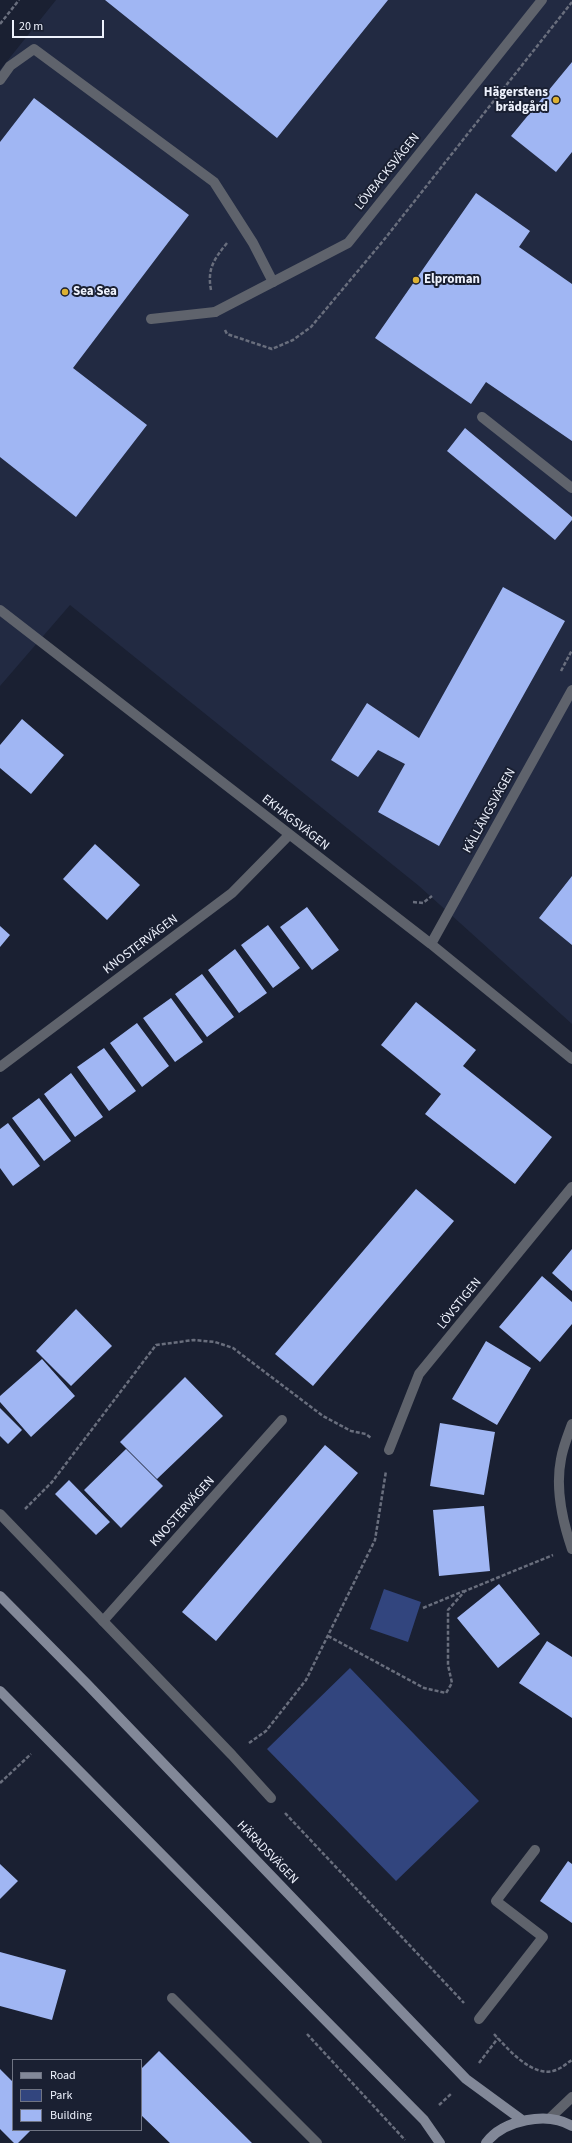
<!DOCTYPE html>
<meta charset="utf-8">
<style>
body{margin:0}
#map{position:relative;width:572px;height:2143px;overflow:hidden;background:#1a2032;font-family:"Source Sans 3",sans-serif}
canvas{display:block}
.legend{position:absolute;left:12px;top:2059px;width:130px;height:72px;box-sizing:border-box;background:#1a2032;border:1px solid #6f7483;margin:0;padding:5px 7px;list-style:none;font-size:12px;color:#eef2fd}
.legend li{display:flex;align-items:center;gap:8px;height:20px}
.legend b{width:20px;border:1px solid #6f7483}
.scale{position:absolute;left:12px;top:20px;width:92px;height:18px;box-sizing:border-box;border:2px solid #eef2fd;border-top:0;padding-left:5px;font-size:12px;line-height:14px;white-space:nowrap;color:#eef2fd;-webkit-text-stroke:3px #1a2032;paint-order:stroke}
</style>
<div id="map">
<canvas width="572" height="2143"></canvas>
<ul class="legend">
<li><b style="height:5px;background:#828898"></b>Road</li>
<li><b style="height:11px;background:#32457e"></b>Park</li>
<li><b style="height:11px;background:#a0b6f3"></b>Building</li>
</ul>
<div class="scale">20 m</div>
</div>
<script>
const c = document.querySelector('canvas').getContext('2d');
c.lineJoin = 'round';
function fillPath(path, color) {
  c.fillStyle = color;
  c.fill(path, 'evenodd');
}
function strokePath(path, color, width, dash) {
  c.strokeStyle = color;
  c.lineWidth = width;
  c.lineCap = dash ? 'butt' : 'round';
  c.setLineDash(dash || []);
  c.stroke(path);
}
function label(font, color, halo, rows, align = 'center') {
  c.font = font + ' "Source Sans 3",sans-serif';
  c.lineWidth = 4;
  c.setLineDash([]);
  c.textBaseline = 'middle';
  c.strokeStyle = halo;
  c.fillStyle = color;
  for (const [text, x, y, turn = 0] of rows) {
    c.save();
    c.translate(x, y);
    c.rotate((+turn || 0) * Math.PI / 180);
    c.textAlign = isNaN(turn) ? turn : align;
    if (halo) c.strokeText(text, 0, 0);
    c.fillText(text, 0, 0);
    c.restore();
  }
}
fillPath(new Path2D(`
 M56,0H572V1024L419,886L70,605L0,686V70Z`), '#222a42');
fillPath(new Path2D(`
 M384,1589L421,1602L408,1642L370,1629Z
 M350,1668L479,1801L396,1881L267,1749Z`), '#32457e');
fillPath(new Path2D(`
 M105,0H388L277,138Z
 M572,62V152L556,172L511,136Z
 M34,98L189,215L73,368L147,425L76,517L0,457V142Z
 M476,193L530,231L519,247L572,284V441L486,382L471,404L375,338Z
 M465,428L572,517V520L555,540L447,451Z
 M503,587L565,621L439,846L378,812L405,764L378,750L358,777L331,760L367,703L419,738Z
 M22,719L64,755L31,794L0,768V745Z
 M95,844L140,885L107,920L63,879Z
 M572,876V945L539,918Z
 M307,907L339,950L312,970L280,927Z
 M268,925L300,968L273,988L241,945Z
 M0,926L10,935L0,947Z
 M235,949L267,993L239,1013L208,970Z
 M202,974L234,1017L207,1037L175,994Z
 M171,998L203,1042L175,1062L143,1018Z
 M416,1002L476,1050L463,1066L552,1137L515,1184L425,1114L441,1094L381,1045Z
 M137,1023L169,1066L142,1087L110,1043Z
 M104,1048L136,1091L109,1111L77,1067Z
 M71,1073L103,1117L75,1137L44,1094Z
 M39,1098L71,1141L44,1161L12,1118Z
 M8,1123L40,1166L13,1186L0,1168V1129Z
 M416,1189L454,1221L313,1386L275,1354Z
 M572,1249V1291L552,1273Z
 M542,1276L572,1302V1324L540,1362L499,1327Z
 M76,1309L112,1346L71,1386L36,1351Z
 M486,1341L531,1368L497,1425L452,1399Z
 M42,1359L75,1396L31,1437L0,1402V1396Z
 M185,1377L223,1416L157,1479L120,1442Z
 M0,1408L22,1430L8,1444L0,1436Z
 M440,1423L495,1432L484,1495L430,1486Z
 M325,1445L358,1473L216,1641L182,1612Z
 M126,1449L163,1486L121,1528L84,1490Z
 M69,1480L110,1522L96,1535L55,1494Z
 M484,1506L490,1571L439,1576L433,1510Z
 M499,1584L540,1634L498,1668L457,1618Z
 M547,1641L572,1657V1718L519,1683Z
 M568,1861L572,1864V1923L540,1901Z
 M0,1864L18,1881L0,1899Z
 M0,1952L66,1970L52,2020L0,2006Z
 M159,2051L252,2143H170L141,2115V2069Z
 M0,2069L13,2082V2130H31L18,2143H14L0,2129Z`), '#a0b6f3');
strokePath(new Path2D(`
 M0,24L19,0
 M211,290C207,269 214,259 227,243
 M225,330L227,334L272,349L293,340L311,327L383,241L572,2
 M561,671L572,650
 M413,902L423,903L432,896
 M25,1509L52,1482L156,1345L194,1340L215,1342L233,1348L323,1416L351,1431L366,1434L371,1438
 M423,1608L464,1591
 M328,1636L424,1688L446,1693L452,1683L448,1665V1610L465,1591L553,1555
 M249,1743L266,1731L306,1680L375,1540L386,1471
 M0,1783L31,1754
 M285,1813L464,2003
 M307,2034L405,2140
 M494,2034C508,2049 533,2079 556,2070C562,2068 567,2063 572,2060
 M479,2063L498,2038
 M439,2105L451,2094`), '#696e7d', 2.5, [4, 2]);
strokePath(new Path2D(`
 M0,80L10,66L34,49L214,182L253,243L273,282
 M151,319L215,312
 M482,417L572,488
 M103,1621L282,1420
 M172,1998L317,2143
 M479,2019L543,1937L496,1901L535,1850`), '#5f636c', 10);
strokePath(new Path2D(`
 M215,312L348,243L542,0
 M0,610L431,944L572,1059
 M431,944L572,690
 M0,1067L232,893L289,835
 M572,1424C568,1435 563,1447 561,1459C555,1489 562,1520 572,1549
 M389,1450L419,1374L572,1187
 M0,1514L232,1755L271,1798`), '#5f636c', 10);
strokePath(new Path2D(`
 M550,2118L572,2097`), '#5f636c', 10);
strokePath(new Path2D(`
 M0,1596L87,1684L466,2079L522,2120
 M0,1691L424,2120L440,2143
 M486,2143C503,2120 547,2111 572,2126`), '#828898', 10);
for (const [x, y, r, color] of [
 [556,100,4,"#ddb133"],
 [416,280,4,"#ddb133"],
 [65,292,4,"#ddb133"]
]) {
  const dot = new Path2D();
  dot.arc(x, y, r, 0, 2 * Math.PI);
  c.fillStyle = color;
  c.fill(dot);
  strokePath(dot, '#1a2032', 1.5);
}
label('bold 13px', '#eef2fd', '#1a2032', [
 ["Hägerstens",548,93,"right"],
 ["brädgård",548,108,"right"],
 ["Elproman",424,280],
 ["Sea Sea",73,292]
], 'left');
label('13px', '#eef2fd', '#1a2032', [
 ["LÖVBACKSVÄGEN",388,172,-51],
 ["KÄLLÄNGSVÄGEN",490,811,-61],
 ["EKHAGSVÄGEN",295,823,38],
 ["KNOSTERVÄGEN",141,945,-37],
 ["LÖVSTIGEN",460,1304,-51],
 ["KNOSTERVÄGEN",183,1512,-48],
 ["HÄRADSVÄGEN",267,1853,46]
]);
</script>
